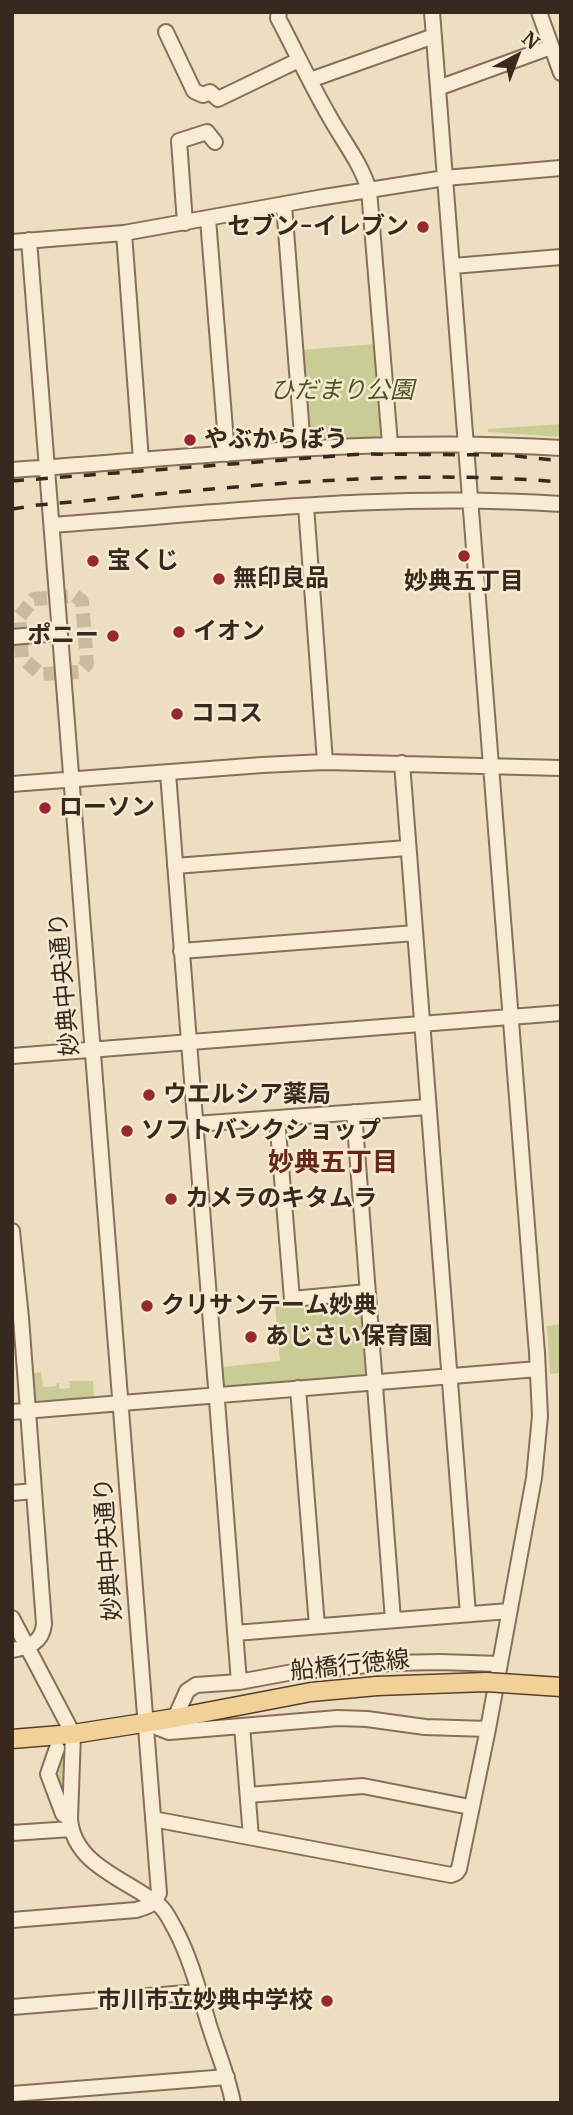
<!DOCTYPE html>
<meta charset="utf-8">
<style>
body{margin:0}
#map{position:relative;width:573px;height:2115px;overflow:hidden;background:#eedec1;font-family:Merriweather,serif}
canvas{display:block}
.frame{position:absolute;inset:0;border:14px solid #38281d;pointer-events:none}
.north{position:absolute;left:482px;top:21px;width:70px;height:70px;-webkit-text-stroke:5px #f6e9d1;paint-order:stroke;rotate:41deg;font-size:19px;font-weight:700;line-height:28px;text-align:center;color:#38281d}
.north::after{content:'';display:block;margin:auto;width:24px;height:32px;background:#38281d;clip-path:polygon(50% 0,100% 100%,50% 72%,0 100%)}
</style>
<div id="map">
<canvas width="573" height="2115"></canvas>
<div class="frame"></div>
<div class="north">N</div>
</div>
<script>
const c = document.querySelector('canvas').getContext('2d');
c.lineJoin = 'round';
function fillPath(path, color) {
  c.fillStyle = color;
  c.fill(path, 'evenodd');
}
function strokePath(path, color, width, dash) {
  c.strokeStyle = color;
  c.lineWidth = width;
  c.lineCap = dash ? 'butt' : 'round';
  c.setLineDash(dash || []);
  c.stroke(path);
}
function label(font, color, halo, rows, align = 'center') {
  c.font = font + ' Merriweather,"Noto Sans JP",serif';
  c.lineWidth = 5;
  c.setLineDash([]);
  c.textBaseline = 'middle';
  c.strokeStyle = halo;
  c.fillStyle = color;
  for (const [text, x, y, turn = 0] of rows) {
    c.save();
    c.translate(x, y);
    c.rotate((+turn || 0) * Math.PI / 180);
    c.textAlign = isNaN(turn) ? turn : align;
    if (halo) c.strokeText(text, 0, 0);
    c.fillText(text, 0, 0);
    c.restore();
  }
}
fillPath(new Path2D(`
 M375,344L382,432L379,437L314,439L308,434L301,350Z
 M561,424V437L488,432V429Z
 M359,1298L363,1302L368,1373L364,1378L228,1388L222,1384L221,1367L280,1361L275,1305Z
 M561,1324V1373L550,1374L547,1326Z
 M41,1372L43,1387L56,1386L57,1383H59L60,1389L70,1388L69,1381H93L94,1398L36,1401L33,1373Z
 M61,1749H65L69,1753L65,1812L51,1775Z`), '#c9cc95');
strokePath(new Path2D(`
 M75,596L82,601L87,664L80,672L41,674L22,658L19,617L34,599Z`), '#cabaa0', 14, [14, 7]);
const minor = new Path2D(`
 M279,12L278,18C295,50 310,83 328,114C342,140 360,161 369,190L390,444
 M539,12L561,73
 M166,32L194,91L203,95L210,92L218,99L299,60
 M310,80L434,36
 M438,88L551,47
 M284,205L303,448
 M208,219L227,454
 M185,223L179,141L207,132L215,142
 M124,233L141,460
 M12,242L124,233L318,198L445,178L561,168
 M453,266L561,257
 M12,470C195,457 377,436 561,448
 M306,506L325,762
 M52,525C221,513 391,492 561,504
 M12,637L59,633
 M402,763L468,1614
 M168,773L239,1682
 M12,784L262,765L325,762L561,768
 M175,866L407,848
 M181,951L415,933
 M12,1056L561,1013
 M354,1112L393,1620
 M277,1118L292,1299L367,1292
 M195,1124L428,1107
 M12,1231L21,1318L44,1624C42,1643 29,1647 12,1650
 M298,1388L317,1626
 M12,1412L538,1369
 M12,1493L34,1491
 M12,1618L73,1734L70,1819C74,1867 130,1880 160,1906C167,1912 170,1921 175,1929C191,1959 199,1992 209,2025C217,2051 228,2076 233,2103
 M235,1633L509,1611
 M175,1718L187,1691L196,1685L239,1682L293,1672L390,1663L440,1662L500,1664
 M146,1723L169,1732L338,1718L367,1719L425,1727L488,1729
 M242,1726L251,1837
 M57,1748L48,1774L63,1814L70,1819
 M248,1795L363,1786L470,1807
 M153,1819L451,1875L456,1873L459,1869L488,1729L534,1478L540,1416L537,1353L432,12
 M12,1833L71,1829
 M12,1920L136,1910C147,1907 155,1904 159,1893L29,240
 M12,2007L199,1992
 M12,2094L227,2077`);
const major = new Path2D(`
 M12,1739L73,1734L175,1718L311,1692L377,1686`);
strokePath(minor, '#886f59', 18);
strokePath(major, '#563e2d', 21);
strokePath(minor, '#f9ecd5', 14);
strokePath(major, '#f2d198', 18);
strokePath(new Path2D(`
 M12,481L361,454L507,455L561,461
 M12,509L38,505C212,490 386,467 561,482`), '#38281d', 3.5, [12, 12]);
const majorBridge = new Path2D(`
 M377,1686L486,1682L561,1687`);
strokePath(majorBridge, '#563e2d', 21, []);
strokePath(majorBridge, '#f2d198', 18);
for (const [x, y, r, color] of [
 [423,227,7,"#98282f"],
 [190,440,7,"#98282f"],
 [464,556,7,"#98282f"],
 [93,561,7,"#98282f"],
 [219,579,7,"#98282f"],
 [179,632,7,"#98282f"],
 [113,636,7,"#98282f"],
 [177,714,7,"#98282f"],
 [45,808,7,"#98282f"],
 [149,1095,7,"#98282f"],
 [127,1131,7,"#98282f"],
 [171,1199,7,"#98282f"],
 [147,1306,7,"#98282f"],
 [251,1337,7,"#98282f"],
 [327,2001,7,"#98282f"]
]) {
  const dot = new Path2D();
  dot.arc(x, y, r, 0, 2 * Math.PI);
  c.fillStyle = color;
  c.fill(dot);
  strokePath(dot, '#f6e9d1', 2.5);
}
label('bold 24px', '#38281d', '#f6e9d1', [
 ["セブン-イレブン",409,227,"right"],
 ["やぶからぼう",204,440],
 ["宝くじ",107,561],
 ["無印良品",233,579],
 ["妙典五丁目",464,582,"center"],
 ["イオン",193,632],
 ["ポニー",99,636,"right"],
 ["ココス",191,714],
 ["ローソン",59,808],
 ["ウエルシア薬局",163,1095],
 ["ソフトバンクショップ",141,1131],
 ["カメラのキタムラ",185,1199],
 ["クリサンテーム妙典",161,1306],
 ["あじさい保育園",265,1337],
 ["市川市立妙典中学校",313,2001,"right"]
], 'left');
label('italic 24px', '#4b5423', '#f6e9d1', [
 ["ひだまり公園",342,391]
]);
label('24px', '#38281d', '#f6e9d1', [
 ["妙典中央通り",65,984,-95],
 ["妙典中央通り",109,1549,-94],
 ["船橋行徳線",350,1666,-6]
]);
label('bold 26px', '#65271c', '#f6e9d1', [
 ["妙典五丁目",333,1164]
]);
</script>
